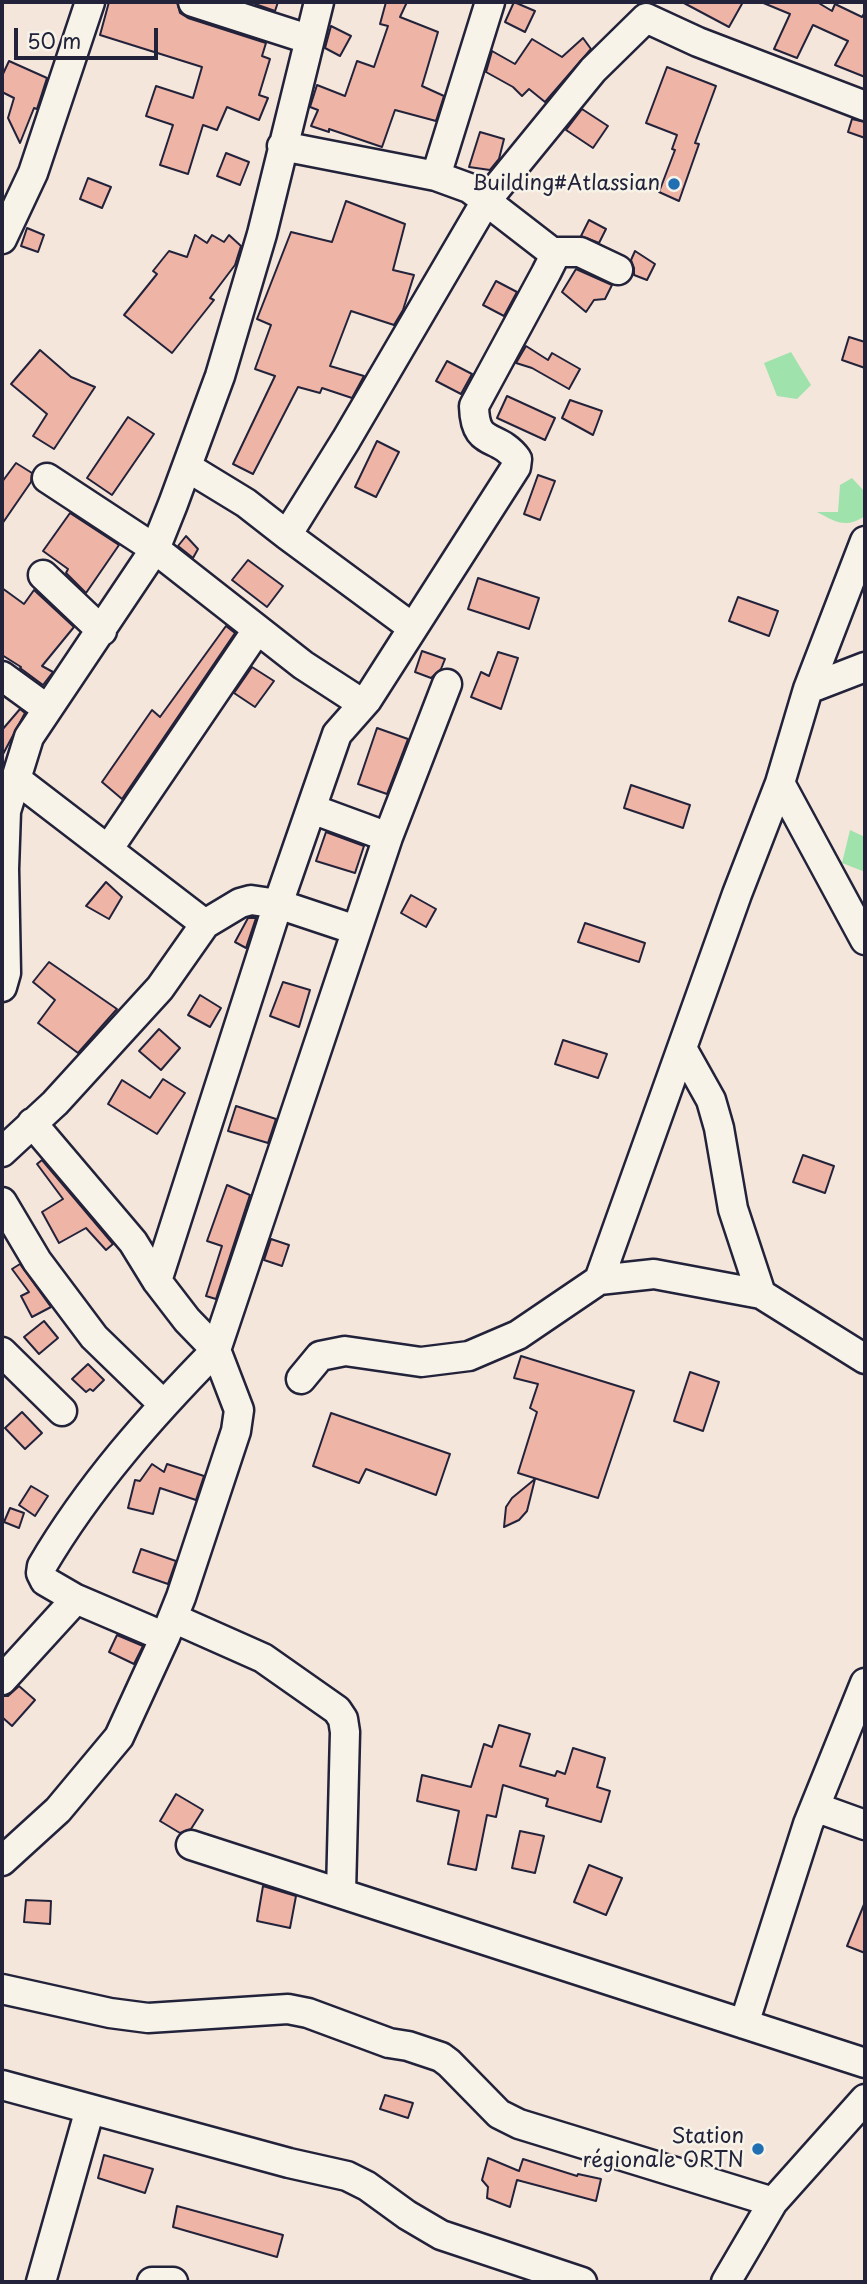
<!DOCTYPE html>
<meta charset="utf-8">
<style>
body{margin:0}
#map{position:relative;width:867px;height:2284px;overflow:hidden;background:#f5e6db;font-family:"Playpen Sans",sans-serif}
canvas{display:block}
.frame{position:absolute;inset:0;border:4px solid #22223b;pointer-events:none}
.scale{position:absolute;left:14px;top:28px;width:144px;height:32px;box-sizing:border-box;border:4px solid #22223b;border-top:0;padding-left:9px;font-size:21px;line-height:24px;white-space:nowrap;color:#22223b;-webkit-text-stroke:5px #f7f3e8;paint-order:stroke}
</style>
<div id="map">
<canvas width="867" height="2284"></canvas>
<div class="frame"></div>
<div class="scale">50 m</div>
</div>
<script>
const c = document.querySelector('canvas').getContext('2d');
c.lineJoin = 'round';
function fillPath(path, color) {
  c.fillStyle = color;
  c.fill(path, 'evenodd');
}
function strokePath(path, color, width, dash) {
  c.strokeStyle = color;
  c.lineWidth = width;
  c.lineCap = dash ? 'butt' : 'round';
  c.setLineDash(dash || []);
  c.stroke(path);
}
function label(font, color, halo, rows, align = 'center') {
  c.font = font + ' "Playpen Sans",sans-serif';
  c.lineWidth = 5;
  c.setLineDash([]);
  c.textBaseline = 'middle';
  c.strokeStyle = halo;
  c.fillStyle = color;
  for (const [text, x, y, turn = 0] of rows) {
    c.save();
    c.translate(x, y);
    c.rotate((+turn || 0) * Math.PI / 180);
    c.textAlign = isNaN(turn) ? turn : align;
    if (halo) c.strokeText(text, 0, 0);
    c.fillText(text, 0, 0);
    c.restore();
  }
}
fillPath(new Path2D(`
 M791,352L811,385L797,399L777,396L764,363Z
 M852,478L865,492V516C845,529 836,522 817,512H838L840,485Z
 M850,830L865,837V872L842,863Z`), '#a0e2ac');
const building = new Path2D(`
 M109,2H177L180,13L188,18L266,43L262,56L270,59L259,95L268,98L259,120L227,107L217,130L203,125L188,174L160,165L173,125L146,116L156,86L193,98L202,67L100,35Z
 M256,2H278L275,11L255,4Z
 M386,2H407L400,17L438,32L422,86L444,96L436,121L395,110L382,147L329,129V132L311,126L318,110L310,107L317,85L345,96L357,61L374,67L388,26L380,24Z
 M514,2L535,11L525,32L505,22Z
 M682,2H743L729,27Z
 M761,2H817L832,11L835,4L862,17L865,12V77L835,65L848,41L813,25L797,58L774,49L790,14Z
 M331,26L351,36L340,56L325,48Z
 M583,38L591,49L545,102L529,89L522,96L513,87L486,72L492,51L515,64L532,39L562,57Z
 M9,61L47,78L37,109L34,108L20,143L8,118L14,98L2,92V76Z
 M667,67L716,86L695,143L699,144L679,201L659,192L675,150L672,149L677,135L646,123Z
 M582,109L608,126L593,148L566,130Z
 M852,119L865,122V138L848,132Z
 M480,132L504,139L499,159L490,170L469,167Z
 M226,153L249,162L240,185L217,176Z
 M88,178L111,187L102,208L80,199Z
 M346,201L405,224L393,270L414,275L403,310L394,325L351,311L330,366L364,376L352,398L322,388L320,393L298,387L253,474L233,464L275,376L255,369L271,325L257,319L291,232L332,242Z
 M589,220L606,229L599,243L581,236Z
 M27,228L44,235L38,252L21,246Z
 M195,235L207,243L212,235L224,242L229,235L241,246L235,265L210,298L214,300L172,353L124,315L157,274L153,271L169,251L187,257Z
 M635,251L655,264L647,280L634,275V268L631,260Z
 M576,269L612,285L605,299L594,300L586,312L562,292Z
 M496,281L517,292L504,316L483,305Z
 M849,337L865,342V368L842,360Z
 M526,346L548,360L552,353L580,369L569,389L532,368L516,363Z
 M40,350L71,377L95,387L54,449L33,436L47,414L11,384Z
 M447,361L472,374L461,394L436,381Z
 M507,396L555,418L545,440L497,418Z
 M570,400L602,411L593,435L562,418Z
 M128,417L154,434L112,495L87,478Z
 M377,441L399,452L376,497L355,487Z
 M16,463L32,473L31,482L2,524V482Z
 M538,475L555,481L540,520L524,514Z
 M70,513L119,545L86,593L66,573L68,569L43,551Z
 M186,536L198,549L193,558L178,546Z
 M248,560L283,586L267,607L232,580Z
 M478,578L539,598L529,629L468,609Z
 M2,588L24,604L34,590L74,627L42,666L53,672L43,685L20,668L21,667L2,655Z
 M738,597L778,611L769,636L729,621Z
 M226,626L235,633L122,799L102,782L152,710L160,717Z
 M422,651L445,659L441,669L431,678L415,672Z
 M498,652L518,658L501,709L471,697L481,672L489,676Z
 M252,667L274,681L255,707L234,693Z
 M20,709L25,713L2,756V730Z
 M377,728L408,739L387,794L358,784Z
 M631,785L690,805L683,828L624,808Z
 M326,832L364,846L355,873L316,861Z
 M106,882L122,897L109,919L86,906Z
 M411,895L436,909L426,927L401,913Z
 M248,918H256L246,948L235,942Z
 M585,923L645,943L639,962L578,942Z
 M49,962L117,1009L78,1053L38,1023L55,1000L33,982Z
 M283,982L310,990L299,1027L270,1016Z
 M200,995L221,1008L210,1027L188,1015Z
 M159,1029L180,1048L161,1070L139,1051Z
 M563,1040L607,1054L598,1078L555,1064Z
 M163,1079L185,1093L157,1134L108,1104L122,1080L150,1098Z
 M236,1106L276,1119L268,1143L228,1131Z
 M803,1155L834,1166L825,1193L793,1182Z
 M42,1160L113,1244L106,1250L86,1228L59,1243L42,1212L63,1199L37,1164Z
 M227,1185L250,1195L216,1299L206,1296L222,1246L207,1241Z
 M271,1239L289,1245L282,1266L264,1260Z
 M20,1264L51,1307L32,1317L21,1296L29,1292L12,1269Z
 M44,1321L58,1338L39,1354L24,1337Z
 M521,1356L634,1391L598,1498L518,1473L537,1412L530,1408L538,1384L514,1378Z
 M88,1364L104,1380L93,1391L90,1389L86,1392L72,1379Z
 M690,1372L719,1382L703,1431L674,1421Z
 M22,1412L42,1433L25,1449L5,1428Z
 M331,1413L450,1454L436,1495L366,1469L359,1483L313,1466Z
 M152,1464L164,1472L167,1464L204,1476L196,1500L160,1488L153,1514L128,1508L135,1480L140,1481Z
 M535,1479L527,1511L519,1520L504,1527L506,1507L512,1498Z
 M31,1486L48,1496L35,1516L19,1505Z
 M10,1508L24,1513L19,1528L4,1522Z
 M141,1549L176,1561L168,1584L133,1572Z
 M117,1635L143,1646L134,1664L109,1652Z
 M19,1686L35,1700L12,1726L2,1717V1696H8Z
 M499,1725L530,1734L520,1766L555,1776L557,1771L565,1774L573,1748L605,1758L597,1787L610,1791L601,1822L546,1806L548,1799L503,1785L496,1817L487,1815L476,1870L448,1864L459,1811L417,1801L422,1775L471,1787L484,1744L492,1747Z
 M176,1794L203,1810L191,1829L180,1833L160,1821Z
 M520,1831L544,1836L535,1873L512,1868Z
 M589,1865L622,1878L606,1915L574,1902Z
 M263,1886L296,1896L290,1928L257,1921Z
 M26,1900L51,1901L50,1924L24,1922Z
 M865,1902V1953L847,1946Z
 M385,2095L413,2103L408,2118L380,2109Z
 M104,2155L153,2169L145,2193L98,2178Z
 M488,2158L519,2171L523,2159L577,2176L578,2174L601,2179L596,2201L517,2180L510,2207L487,2198L488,2187L482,2180Z
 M177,2206L283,2235L277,2257L173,2227Z`);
fillPath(building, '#eeb4a6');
strokePath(building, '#22223b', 2);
const minor = new Path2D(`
 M193,2L308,39
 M282,146L436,176L469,188L486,201L593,70L646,18L698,42L865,106
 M436,176L490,2
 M2,239L33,173L90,2
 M552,252H580L618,270
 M47,478L155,549L303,665L363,704
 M287,535L413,628
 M43,575L102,631
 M2,676L46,708
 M808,689L865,667
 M16,779L205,924
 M780,783L865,940
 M388,837L447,684
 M109,848L257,630
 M2,987L6,973L4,869L6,811L29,737L155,549L173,504L220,376L262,234L319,2
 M683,1050L711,1100L719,1128L733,1209L761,1294
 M2,1152L55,1103L160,988L205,924L240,903L251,900L278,904L356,930
 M2,1202L37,1261L94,1337L163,1404
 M599,1280L737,894L780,783L808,689L865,541
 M157,1281L278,904L337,734L367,700L516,467L517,459C497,432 475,449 474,406L546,273L553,259L552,252L486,201L346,440L287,535L246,503L187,467
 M2,1352L62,1411
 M301,1379L320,1356L345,1351L421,1362L469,1356L518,1335L599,1280L654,1274L761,1294L865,1359
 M173,1618L263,1658L337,1710L343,1719L345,1732L341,1893
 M165,1637L76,1599L45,1581L41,1573L42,1566C89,1486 151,1416 216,1350L388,837L312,809
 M2,1680L76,1599
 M815,1807L865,1825
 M191,1845L865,2063
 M2,1861L58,1810L119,1737L165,1637L181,1597L236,1431L239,1410L216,1350L187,1320L157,1281L133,1242L32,1123
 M2,1989L110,2013L148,2018L288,2009L308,2013L389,2043L408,2046L441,2057L449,2063L499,2114L519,2124L773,2202
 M744,2024L808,1824L865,1683
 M2,2085L289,2163L347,2176L367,2186L407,2215L441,2235L582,2282
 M41,2282L90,2109
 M152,2282H173
 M726,2282L773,2202L865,2099`);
strokePath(minor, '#22223b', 33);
strokePath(minor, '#f7f3e8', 28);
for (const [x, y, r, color] of [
 [674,184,7,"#1f6fb2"],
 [758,2149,7,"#1f6fb2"]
]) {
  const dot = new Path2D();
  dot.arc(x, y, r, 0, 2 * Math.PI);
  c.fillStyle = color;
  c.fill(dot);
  strokePath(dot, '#f7f3e8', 2.5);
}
label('21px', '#22223b', '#f7f3e8', [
 ["Building#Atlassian",660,184],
 ["Station",744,2137],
 ["régionale ORTN",744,2161]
], 'right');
</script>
